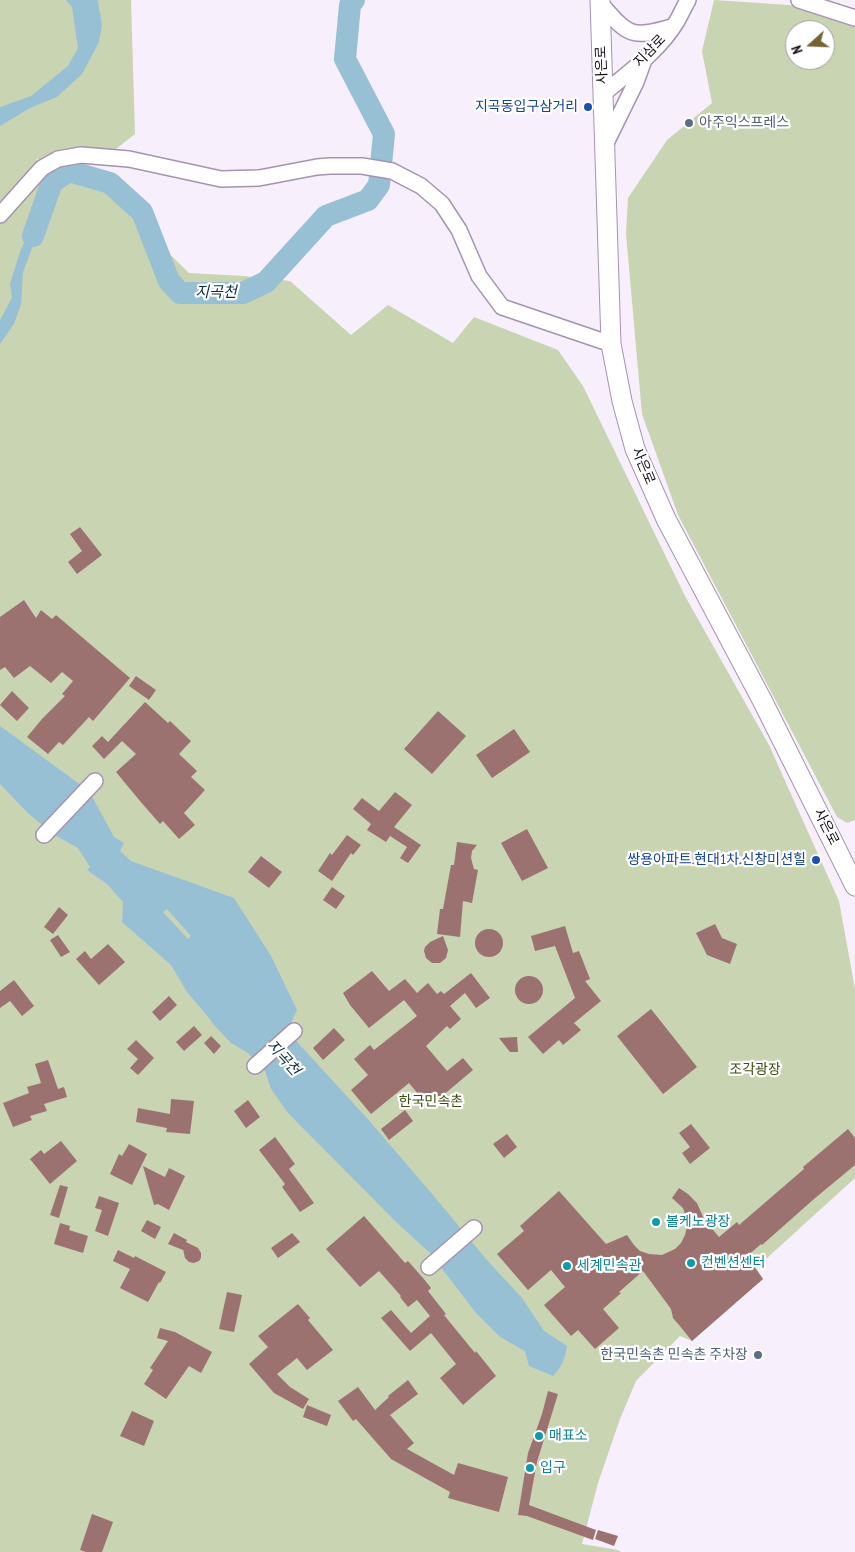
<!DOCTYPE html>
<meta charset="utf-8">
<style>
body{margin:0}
#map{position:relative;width:855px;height:1552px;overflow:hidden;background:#f7f0fc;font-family:"PT Sans Narrow",sans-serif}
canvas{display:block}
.north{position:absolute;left:785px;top:20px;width:50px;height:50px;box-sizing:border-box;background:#fff;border:1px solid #a19ea2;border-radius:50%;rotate:250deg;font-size:14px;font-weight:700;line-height:20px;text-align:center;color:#130c17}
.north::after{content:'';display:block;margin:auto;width:18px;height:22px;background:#766332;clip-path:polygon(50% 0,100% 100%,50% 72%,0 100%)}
</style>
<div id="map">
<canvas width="855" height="1552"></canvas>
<div class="north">N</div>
</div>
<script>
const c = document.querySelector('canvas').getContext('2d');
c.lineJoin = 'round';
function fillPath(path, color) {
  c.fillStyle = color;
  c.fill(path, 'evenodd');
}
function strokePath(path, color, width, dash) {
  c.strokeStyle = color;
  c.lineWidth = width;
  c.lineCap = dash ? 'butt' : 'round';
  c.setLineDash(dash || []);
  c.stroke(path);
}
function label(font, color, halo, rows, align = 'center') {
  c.font = font + ' "PT Sans Narrow","Noto Sans KR",sans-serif';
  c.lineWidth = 4.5;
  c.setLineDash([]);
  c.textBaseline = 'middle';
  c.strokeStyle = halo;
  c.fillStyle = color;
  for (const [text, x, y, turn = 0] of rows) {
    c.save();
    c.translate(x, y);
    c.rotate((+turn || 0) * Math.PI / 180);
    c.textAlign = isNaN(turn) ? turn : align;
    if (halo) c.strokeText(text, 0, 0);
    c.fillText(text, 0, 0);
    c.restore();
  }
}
fillPath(new Path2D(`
 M0,0H131L135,134L97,164H64L36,159L49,175L38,198L39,216L52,182L91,177L189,273L244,276L290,281L351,335L388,305L453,343L474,317L558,350L583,386L685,596L769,745L839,901L855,989V1178L756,1268L763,1279L692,1341L680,1336L636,1381L620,1419L598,1483L582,1544L618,1550L621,1552H0Z
 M714,0L818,7L855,18V820L847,823L837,817L678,515L642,414L626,234L628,198L667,140L712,103L702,51ZM795,30H825V60H795Z`), '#c9d4b3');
fillPath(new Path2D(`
 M66,0H97L98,2L102,25L99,42L82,74L57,97L30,108L0,126V107L31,96L68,66L78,48L72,7Z
 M43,200L44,216L23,272L21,304L14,324L0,344V320L12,298L10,284L20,252Z
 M0,726L89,791L114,837L124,843L120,851L131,861L234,898L271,956L297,1010L287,1031L366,1117L433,1195L486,1259L522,1298L544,1331L567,1346C565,1358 562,1367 553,1376L529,1366L525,1351L500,1337L476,1313L430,1253L394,1220L289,1114L271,1089L265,1071L248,1053L231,1043L214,1025L209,1018L187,992L171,965L122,922L123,902L107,884L87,870L90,867L78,848L53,834L28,813L0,784ZM167,909L191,936L188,939L163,912Z`), '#97c0d5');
strokePath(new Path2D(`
 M33,236L52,182L69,171L110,183L142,212L169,281L180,293H243L266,282L326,216L368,200L379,185L384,134L345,59L350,5L354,0`), '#97c0d5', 22);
fillPath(new Path2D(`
 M80,527L102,555L77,574L68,562L82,551L70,534Z
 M24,600L36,618L41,610L52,619L56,615L130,678L93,721L89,717L63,745L59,742L48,754L27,737L42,719L65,696L62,694L73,681L62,672L51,683L30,666L14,678L5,667L0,670V617Z
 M136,676L156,690L149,700L129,686Z
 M12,691L29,708L17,721L0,705Z
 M145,702L168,723L170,721L191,741L179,754L197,771L191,777L205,790L184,813L195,825L179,839L163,821L160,824L140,801L116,772L136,754L122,741L104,759L92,746L102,736L108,742Z
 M438,711L466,736L432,774L404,749Z
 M514,729L530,752L492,778L476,755Z
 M395,792L412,805L394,827L421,845L408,863L400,858L407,847L390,836L386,842L367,830L371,824L353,809L362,798L379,811Z
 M527,829L548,868L522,881L501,843Z
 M347,835L361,845L353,855L351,853L332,881L318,871L330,853L332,855Z
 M457,842L477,845L472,851L471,858L474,869L478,870L472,903L463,901L460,937L437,934L440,909H443L451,865H454Z
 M261,856L282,872L269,888L248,872Z
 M332,887L345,896L336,909L323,900Z
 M59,907L68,915L53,934L44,927Z
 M715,924L722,938L737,944L730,964L707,955L696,933Z
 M565,926L573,953L579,951L590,979L585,981L601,1001L574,1023L581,1030L563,1045L559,1040L543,1054L528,1037L575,998L555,946L535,951L531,936Z
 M475 943a14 14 0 1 1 28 0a14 14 0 1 1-28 0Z
 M58,935L70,952L61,957L50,940Z
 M443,936L448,950L446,958L440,963H432L426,958L424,951L425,947L430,942Z
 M108,944L125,962L99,985L76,959L85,951L91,959Z
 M372,971L389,991L405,979L417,993L428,983L437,994L441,991L444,994L471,973L490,998L476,1008L465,993L450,1006L461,1019L450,1029L447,1026L426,1046L447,1071L463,1058L473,1070L429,1107L409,1083L371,1114L351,1090L368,1075L354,1059L370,1045L374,1050L417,1016L404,1000L369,1028L350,1005L343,993Z
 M515 990a14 14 0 1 1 28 0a14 14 0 1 1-28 0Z
 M14,980L34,1006L22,1016L10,1001L0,1008V991Z
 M169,996L177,1005L160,1021L152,1012Z
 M651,1009L697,1067L663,1094L617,1036Z
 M194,1026L202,1035L184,1051L176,1042Z
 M334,1028L345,1040L323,1060L313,1048Z
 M211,1036L221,1046L214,1054L204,1043Z
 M517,1037L518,1052H510L499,1038Z
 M136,1040L154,1058L138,1075L130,1068L138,1059L127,1049Z
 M48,1060L58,1089L64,1087L67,1097L44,1104L47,1111L30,1116L32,1120L13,1127L3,1103L29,1093L27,1087L41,1083L35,1064Z
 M171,1099L194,1101L190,1134L166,1132L167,1128L136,1122L138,1108L170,1114Z
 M248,1100L260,1117L246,1128L234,1111Z
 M405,1110L413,1121L389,1140L381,1129Z
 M691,1124L710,1148L690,1164L682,1153L690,1147L679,1133Z
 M848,1129L855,1138V1165L814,1199L762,1245L761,1244L745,1258L756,1269L763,1279L692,1341L679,1325L673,1318L671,1309L643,1271L619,1292L621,1293L603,1309L619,1328L595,1349L578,1330L571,1336L544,1305L565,1287L551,1270L528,1290L497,1254L524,1231L520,1226L559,1191L606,1244L627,1235L634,1245L640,1251L649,1254L662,1255L675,1249L681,1243L685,1235L687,1227V1220L683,1208L672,1198L679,1188L688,1194L697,1203L704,1219L719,1237L737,1222L739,1225L804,1169L803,1167Z
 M507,1134L517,1147L504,1158L493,1144Z
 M275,1137L295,1164L289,1169L314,1203L300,1212L282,1187L285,1184L259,1150Z
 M61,1141L77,1161L50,1184L30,1159L41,1150L44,1154Z
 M129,1144L147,1154L132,1185L110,1174L119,1154L122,1156Z
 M143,1166L165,1177L169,1168L185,1176L169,1210L158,1204L154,1205Z
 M60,1185L68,1187L59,1218L50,1215Z
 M99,1196L119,1203L108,1236L95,1231L102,1210L95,1208Z
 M364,1216L405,1263L408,1261L423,1278L431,1288L428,1291L446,1314L444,1315L475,1353L476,1351L496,1376L463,1405L440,1378L456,1364L431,1333L410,1351L381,1318L391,1310L411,1333L430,1316L417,1300L408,1307L400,1297L401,1296L379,1271L360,1287L326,1249Z
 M147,1220L161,1227L155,1239L141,1231Z
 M60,1223L70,1226L69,1230L88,1236L83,1253L54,1244Z
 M174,1233L187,1240L186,1242L198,1248L201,1253V1258L199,1261L194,1263L189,1262L185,1258L183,1249V1250L168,1244Z
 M292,1233L300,1242L278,1258L271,1248Z
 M118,1250L134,1258L135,1256L166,1272L160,1283L159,1282L148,1302L120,1288L130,1269L113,1261Z
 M227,1292L242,1295L234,1332L219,1329Z
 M298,1304L310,1318L308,1320L333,1350L307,1370L297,1358L277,1374L290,1387L309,1399L303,1409L274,1393L249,1364L268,1347L258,1336Z
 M160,1328L175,1332L212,1352L201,1373L189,1366L166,1399L144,1384L153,1370L150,1368L168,1341L157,1338Z
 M408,1380L418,1394L390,1415L414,1443L407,1449L454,1475L458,1463L508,1477L499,1512L448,1498L450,1492L391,1459L356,1419L353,1421L338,1401L358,1387L375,1410L389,1397L388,1396Z
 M548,1391L558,1394L537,1462L529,1505L596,1530L593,1540L527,1516L518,1515L528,1453L542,1414Z
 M307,1405L331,1415L327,1426L303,1417Z
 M132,1411L154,1421L144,1446L120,1436Z
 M92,1514L113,1522L102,1552H86L80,1550Z
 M598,1530L618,1536L614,1546L595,1539Z`), '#9c7271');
const minor = new Path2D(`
 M799,0L855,18
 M600,3C628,35 630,39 672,27
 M603,94C629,72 659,51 677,21C681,14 684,7 688,0
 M605,145L636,82L644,60
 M0,215L42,168L58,159L81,155L129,159L221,179L259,178L317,167L330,166H362L392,171L421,186L442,204L459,230L479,276L502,307L611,344
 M44,835L95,781
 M255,1066L294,1031
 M429,1267L474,1228`);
const major = new Path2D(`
 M600,0L611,344L622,401L635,449L666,519L763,702L855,886`);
strokePath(minor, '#a593b0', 18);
strokePath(major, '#a593b0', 21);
strokePath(minor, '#fff', 15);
strokePath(major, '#fff', 19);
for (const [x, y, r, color] of [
 [588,107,5,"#1a4fb4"],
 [689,123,5,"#5c6f8a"],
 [816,860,5,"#1a4fb4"],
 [656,1222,5,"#0f9aa8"],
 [691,1263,5,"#0f9aa8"],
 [567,1266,5,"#0f9aa8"],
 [758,1355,5,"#5c6f8a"],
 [539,1436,5,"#0f9aa8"],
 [530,1468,5,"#0f9aa8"]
]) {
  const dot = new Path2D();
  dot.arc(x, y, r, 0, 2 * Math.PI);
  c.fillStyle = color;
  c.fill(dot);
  strokePath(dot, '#fff', 2);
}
label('14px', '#130c17', '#fff', [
 ["지삼로",650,51,-46],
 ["사은로",602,65,-92],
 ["사은로",643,466,67],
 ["사은로",826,827,63]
]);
label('14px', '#164399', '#fff', [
 ["지곡동입구삼거리",578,107],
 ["쌍용아파트.현대1차.신창미션힐",806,860]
], 'right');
label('14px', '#4e5e75', '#fff', [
 ["아주익스프레스",699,123],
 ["한국민속촌 민속촌 주차장",748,1355,"right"]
], 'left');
label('14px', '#3d4c11', '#fff', [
 ["조각광장",755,1070],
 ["한국민속촌",431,1102]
]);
label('14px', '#0d838f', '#fff', [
 ["볼케노광장",666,1222],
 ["컨벤션센터",701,1263],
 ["세계민속관",577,1266],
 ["매표소",549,1436],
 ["입구",540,1468]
], 'left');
label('italic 15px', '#092e3e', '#fff', [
 ["지곡천",216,293],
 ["지곡천",283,1058,48]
]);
</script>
